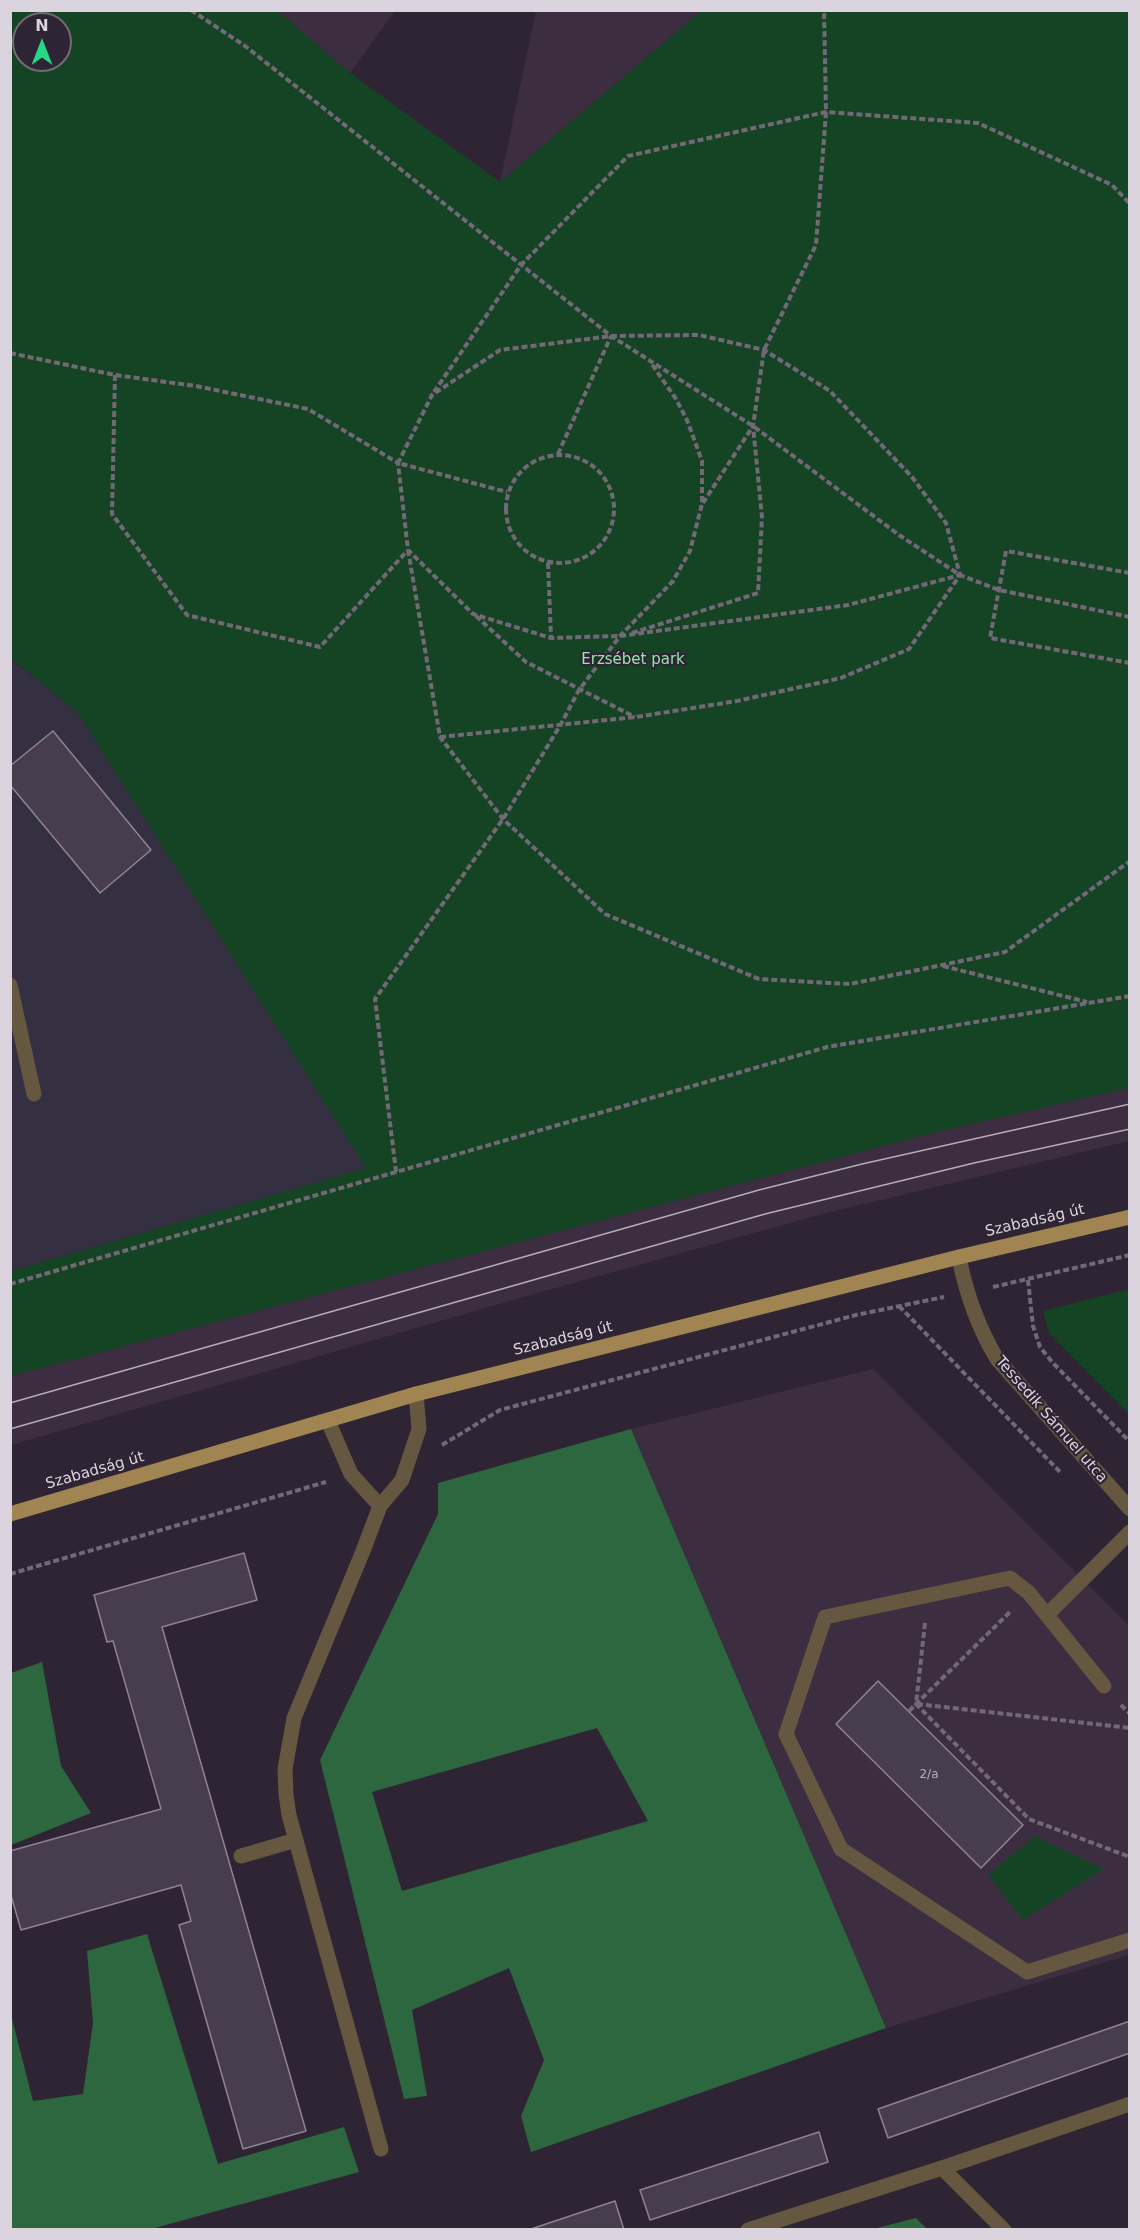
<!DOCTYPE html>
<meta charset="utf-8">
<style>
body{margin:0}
#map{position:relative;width:1140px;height:2240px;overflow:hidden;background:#2f2433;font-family:"DejaVu Sans",sans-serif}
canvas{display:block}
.frame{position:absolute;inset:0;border:12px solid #dbd3dd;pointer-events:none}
.north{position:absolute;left:12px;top:12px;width:60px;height:60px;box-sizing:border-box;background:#2f2433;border:2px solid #746a77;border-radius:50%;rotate:0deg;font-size:16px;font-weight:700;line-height:24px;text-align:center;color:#dbd3dd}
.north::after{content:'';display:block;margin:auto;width:21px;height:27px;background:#25d886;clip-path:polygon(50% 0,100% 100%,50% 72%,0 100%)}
</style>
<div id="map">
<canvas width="1140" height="2240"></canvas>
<div class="frame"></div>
<div class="north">N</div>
</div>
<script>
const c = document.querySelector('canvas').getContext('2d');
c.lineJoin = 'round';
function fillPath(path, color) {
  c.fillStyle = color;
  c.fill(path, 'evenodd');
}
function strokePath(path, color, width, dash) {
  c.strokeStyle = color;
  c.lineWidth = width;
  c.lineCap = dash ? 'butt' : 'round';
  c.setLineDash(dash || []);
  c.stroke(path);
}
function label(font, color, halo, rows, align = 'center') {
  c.font = font + ' "DejaVu Sans",sans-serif';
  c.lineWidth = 4.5;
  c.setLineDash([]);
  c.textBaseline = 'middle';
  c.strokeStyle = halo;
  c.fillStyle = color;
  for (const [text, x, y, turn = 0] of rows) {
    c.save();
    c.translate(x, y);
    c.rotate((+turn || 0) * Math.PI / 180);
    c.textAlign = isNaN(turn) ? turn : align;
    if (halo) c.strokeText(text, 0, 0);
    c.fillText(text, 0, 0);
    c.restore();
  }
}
fillPath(new Path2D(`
 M10,658L78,713L367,1168L11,1271Z`), '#353041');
fillPath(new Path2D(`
 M278,11H395L350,73Z
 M536,11H701L500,182Z
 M1129,1088V1141L826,1213L527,1296L11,1445V1376L936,1132Z
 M873,1369L1129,1626V1955L886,2028L631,1429Z`), '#3c2d41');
fillPath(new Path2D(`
 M11,10L278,11L350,73L500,182L701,11H1129V1088L936,1132L11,1376V1271L366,1168L78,713L11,658ZM24,24H60V60H24Z
 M1129,1289H1130L1129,1414L1049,1333L1043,1311Z
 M1035,1836L1104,1869L1023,1920L988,1875Z`), '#154425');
fillPath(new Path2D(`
 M631,1429L886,2028L531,2152L521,2116L544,2060L509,1968L412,2010L427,2096L404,2099L320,1760L438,1514V1483ZM597,1728L648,1821L402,1891L372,1792Z
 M42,1662L61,1766L91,1813L11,1845V1673Z
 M147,1934L218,2164L344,2127L359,2172L151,2229H11V2015L33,2101L83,2094L93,2023L87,1951Z
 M916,2218L927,2229H873Z`), '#2d673f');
const building = new Path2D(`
 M53,731L151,850L100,893L10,785V766Z
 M244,1553L257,1600L162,1627L306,2131L243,2149L179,1925L191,1921L181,1885L21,1930L10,1892V1851L161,1809L113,1641L107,1642L94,1595Z
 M878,1681L1023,1825L981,1868L836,1724Z
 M1130,2021V2053L888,2138L878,2109Z
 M819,2132L828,2162L650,2220L640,2190Z
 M615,2201L624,2230H528Z`);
fillPath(building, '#483d4d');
strokePath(building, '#8f8295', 1.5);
strokePath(new Path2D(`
 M191,10L245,46L611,336L753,426L899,535L960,575L999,590L1130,617
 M10,353L115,375L196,386L308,409L398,463L408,550L473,614L551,638L620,636L848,605L960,575
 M115,375L112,514L187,615L320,647L407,551
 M434,392L521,265L628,156L826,112L978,123L1112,185L1130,204
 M558,454L611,336
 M506 509a54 54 0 1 1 108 0a54 54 0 1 1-108 0Z
 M703,503L753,426
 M408,550L440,737L503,819L605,914L759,979L850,984L1005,952L1130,861
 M548,563L551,638
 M1130,573L1006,551L990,638L1130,663
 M476,616L526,662L635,717
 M632,633L758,593L762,517L753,426L764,350L816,245L826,112L824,10
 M440,737L636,717L737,701L841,678L909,649L960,575L946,523L912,477L830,391L764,350L699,335L611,336L500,350L432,395L398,463L507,492
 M943,966L1087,1002
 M396,1172L375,999L503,819L561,724L579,690L620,636L673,581L690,551L702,504V461L687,420L676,399L651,363
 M1028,1280L1033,1326L1040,1347L1053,1363L1130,1442
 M10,1284L827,1047L1130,996
 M993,1287L1130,1255
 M899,1306L1061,1473
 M442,1445L500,1410L856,1315L944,1297
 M10,1574L326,1482
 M925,1623L916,1704L1029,1819L1130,1857
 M917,1704L1130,1728
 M1121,1705L1130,1714
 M909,1711L1011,1611`), '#736976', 4, [6, 3]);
strokePath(new Path2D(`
 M10,985L34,1094
 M959,1257C966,1294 978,1327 997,1359L1130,1509
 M328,1421L351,1474L380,1506
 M1047,1615L1130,1532
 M1104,1686L1029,1593L1010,1578L825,1617L786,1734L841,1849L1027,1972L1130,1940
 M241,1856L296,1840
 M381,2149L289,1815L286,1795L285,1769L294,1718L363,1551L380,1506L402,1480L419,1429L416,1394
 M942,2168L1004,2230
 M748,2230L942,2168L1130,2104`), '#655740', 15);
strokePath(new Path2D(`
 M10,1514L416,1394L959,1257L1130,1217`), '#a08452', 15);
strokePath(new Path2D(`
 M10,1403L759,1190L862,1164L1130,1104
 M10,1429L765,1214L974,1163L1130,1129`), '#b4acb7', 1.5);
label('12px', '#b6aeb9', null, [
 ["2/a",929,1775]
]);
label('15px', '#93e7a9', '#2f2433', [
 ["Erzsébet park",633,660]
]);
label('15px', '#dbd3dd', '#2f2433', [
 ["Szabadság út",1035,1221,-13],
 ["Szabadság út",563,1339,-14],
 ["Tessedik Sámuel utca",1051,1420,49],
 ["Szabadság út",95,1471,-16]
]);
</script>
